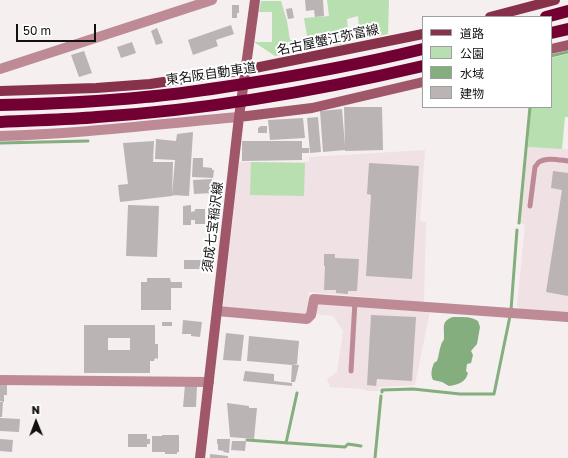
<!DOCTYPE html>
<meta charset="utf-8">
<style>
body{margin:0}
#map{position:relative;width:568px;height:458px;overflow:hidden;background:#f5eff0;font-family:"Golos Text","Noto Sans JP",sans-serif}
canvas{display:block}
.legend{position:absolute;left:422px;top:16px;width:130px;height:92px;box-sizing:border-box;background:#fff;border:1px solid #a09f9f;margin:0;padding:5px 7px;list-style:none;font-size:12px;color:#121010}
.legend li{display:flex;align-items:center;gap:8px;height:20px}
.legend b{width:20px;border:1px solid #a09f9f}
.north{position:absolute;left:16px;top:402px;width:40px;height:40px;-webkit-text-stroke:3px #fff;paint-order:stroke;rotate:359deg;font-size:11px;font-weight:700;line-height:16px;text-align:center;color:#121010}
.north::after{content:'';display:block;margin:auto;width:14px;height:18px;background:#121010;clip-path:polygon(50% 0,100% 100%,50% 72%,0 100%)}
.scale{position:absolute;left:16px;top:24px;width:80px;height:18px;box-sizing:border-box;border:2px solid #121010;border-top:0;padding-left:5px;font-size:12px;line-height:14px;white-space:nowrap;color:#121010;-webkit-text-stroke:3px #fff;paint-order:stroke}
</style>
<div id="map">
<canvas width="568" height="458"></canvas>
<ul class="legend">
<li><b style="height:5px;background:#88314b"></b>道路</li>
<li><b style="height:11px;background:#b7dfb0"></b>公園</li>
<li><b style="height:11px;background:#84ae7d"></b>水域</li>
<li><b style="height:11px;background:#bab4b5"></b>建物</li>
</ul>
<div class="north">N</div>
<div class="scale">50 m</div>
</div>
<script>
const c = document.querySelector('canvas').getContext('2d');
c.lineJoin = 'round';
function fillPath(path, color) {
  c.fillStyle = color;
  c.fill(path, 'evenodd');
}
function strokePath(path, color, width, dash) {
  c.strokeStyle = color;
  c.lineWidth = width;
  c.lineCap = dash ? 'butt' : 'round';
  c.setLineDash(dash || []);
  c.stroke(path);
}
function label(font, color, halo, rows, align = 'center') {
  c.font = font + ' "Golos Text","Noto Sans JP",sans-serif';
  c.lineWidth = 4;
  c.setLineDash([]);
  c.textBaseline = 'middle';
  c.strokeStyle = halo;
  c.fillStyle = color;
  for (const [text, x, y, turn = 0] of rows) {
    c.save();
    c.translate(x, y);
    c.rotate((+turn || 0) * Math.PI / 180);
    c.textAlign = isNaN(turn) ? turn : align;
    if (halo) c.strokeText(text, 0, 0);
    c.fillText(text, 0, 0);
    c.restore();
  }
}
fillPath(new Path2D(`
 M528,147L568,149V312L520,309L517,305L525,225L520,223Z
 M425,150L420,221L426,222L424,302L309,292L307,314L223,307L239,162H309V157Z
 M321,303L430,311L415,385L379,387V391H368L361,389L330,387L327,379L337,372L343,331L333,316L315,314L317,307Z`), '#f0e1e4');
fillPath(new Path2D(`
 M327,0H389L388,34L360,40L358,16L347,19L349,43L334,46L331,32L307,36L304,18L329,16Z
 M261,1H281L287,21L290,40H295L297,52L275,56L254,42H272V12H259Z
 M568,54V117H565L562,149L528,147L531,107H551V58Z
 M251,162L305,163L304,196L250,195Z`), '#b7dfb0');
fillPath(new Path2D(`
 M453,317C462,317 471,316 478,321L480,327L477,344L471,351L473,355L471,363L467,364L466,371L468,373C466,382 458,385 449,386L442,382L433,380C430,374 432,368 434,363L437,361C439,356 439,350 441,345C442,341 443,342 444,339C445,329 440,321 453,317Z`), '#84ae7d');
strokePath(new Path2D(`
 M551,56L568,52
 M0,143L88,141
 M519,223L530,107
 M511,310L517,230
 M382,392V390L413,389L460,394H494L510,316
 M247,440L345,447L348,444L361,446
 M286,443L297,393
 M375,458L381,396`), '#84ae7d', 3);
fillPath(new Path2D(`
 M305,0H323L324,16L315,17L314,10L306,11Z
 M232,5H239V13H237V18H232Z
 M292,8L294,18L288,19L286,9Z
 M231,25L234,34L216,40L218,46L193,55L188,40Z
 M157,28L163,43L156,45L151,31Z
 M132,42L136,53L121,58L117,47Z
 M84,51L92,73L79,77L71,55Z
 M344,107H382L383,150L345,151V150L323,152L320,111L342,109L345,146Z
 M318,117L321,152L310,153L307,118Z
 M303,118L305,138L270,140L268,120Z
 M261,126H267V133H258V128Z
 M193,132L189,196L172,195L175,160L155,159L156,139L176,141L177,134Z
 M154,141L153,162H173L172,196L120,202L118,185L128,184L123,143Z
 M242,141H302V148H309V153H302V160L242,161Z
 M193,158H203V167L212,168V170H214L213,178L192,177Z
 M369,163L419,166L412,279L366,276L371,195L367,194Z
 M553,171L568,173V296L546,292L562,190L551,188Z
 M212,179L213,193L194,194L193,180Z
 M128,205L159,206L157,257L126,256Z
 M191,205V212L195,211V209H205V224H195V220H191V225H183V206Z
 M324,254H335V258L359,259L357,291H348V294L336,293V290H324L325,266H324Z
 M184,260H202V269H184Z
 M147,278H170L171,282H182V288H171V310H141V282H147Z
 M371,315L416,317L412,381L377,379L376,386L367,385Z
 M183,320L202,322L200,337L191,336V334H182Z
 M162,322H172V326H162Z
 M84,325H155V344H158V359L155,358L154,361H150V373H84ZM108,338H130V350H108Z
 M226,333L244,335L241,361L223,360Z
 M249,336L299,341L297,364H292V361V365L247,361Z
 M292,364L299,365L295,382H291Z
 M245,371L274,374V381L292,383V386L243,381Z
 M0,381L7,382V395H4V402L0,401Z
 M185,385L197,386L196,407H183Z
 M0,402H3L2,417H0Z
 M227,403L249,406V408H257L254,439L230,437Z
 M0,418L20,419L19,432L0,431Z
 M128,434H147V439H150V444H147V447H128Z
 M162,435H179V452H177V454H165V452H152V436H162Z
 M0,439L13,440L12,452L0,451Z
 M217,439H230L229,453L223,452L224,451L218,450V444H217Z
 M232,441H246L245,451L231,450Z
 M210,454L228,456V458H210Z`), '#bab4b5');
strokePath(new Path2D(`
 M530,206L535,167C535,167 538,163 539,162C547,157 559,160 568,161
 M351,371L355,301`), '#bd8a95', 5);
strokePath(new Path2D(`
 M0,69L212,0
 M0,136C80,134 159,124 239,117
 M217,311L307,319L311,315L314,299L568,317
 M0,380L209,382`), '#bd8a95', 10);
strokePath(new Path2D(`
 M551,49L568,45
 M239,117L312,108L423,82
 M200,458L239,117L255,0`), '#a0576a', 10);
strokePath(new Path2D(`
 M490,17L555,0
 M0,91L96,88L150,84L245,70L423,34`), '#88314b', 10);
strokePath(new Path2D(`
 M546,17L568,11
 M551,33L568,29`), '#720032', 12);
strokePath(new Path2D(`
 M0,105C49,104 97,102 145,97C171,95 198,91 224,87C291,77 357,65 423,49
 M0,122C32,120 65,120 97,117C207,110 316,91 423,66`), '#720032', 12);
label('13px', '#121010', '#fff', [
 ["名古屋蟹江弥富線",328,40,-12],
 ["東名阪自動車道",211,74,-8],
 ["須成七宝稲沢線",213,227,-83]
]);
</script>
